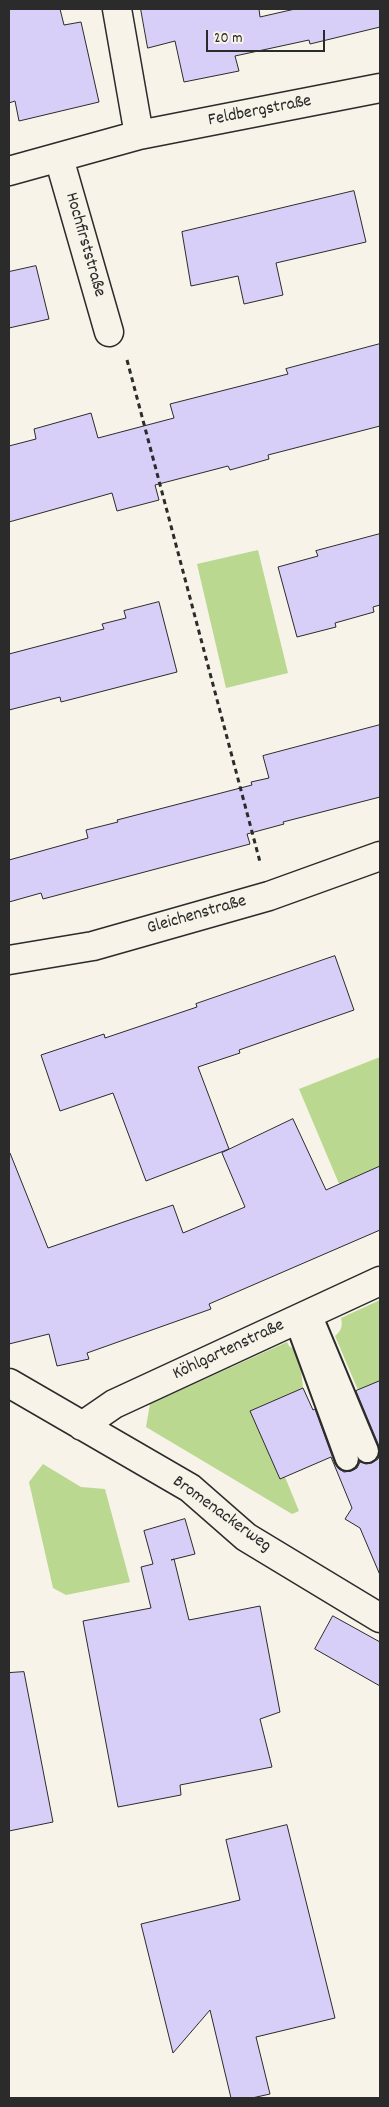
<!DOCTYPE html>
<meta charset="utf-8">
<style>
body{margin:0}
#map{position:relative;width:389px;height:2107px;overflow:hidden;background:#f7f3e8;font-family:Dekko,sans-serif}
canvas{display:block}
.frame{position:absolute;inset:0;border:10px solid #2b2b2b;pointer-events:none}
.scale{position:absolute;left:206px;top:30px;width:119px;height:22px;box-sizing:border-box;border:2px solid #2b2b2b;border-top:0;padding-left:6px;font-size:15px;line-height:18px;white-space:nowrap;color:#2b2b2b;-webkit-text-stroke:4px #f7f3e8;paint-order:stroke}
</style>
<div id="map">
<canvas width="389" height="2107"></canvas>
<div class="frame"></div>
<div class="scale">20 m</div>
</div>
<script>
const c = document.querySelector('canvas').getContext('2d');
c.lineJoin = 'round';
function fillPath(path, color) {
  c.fillStyle = color;
  c.fill(path, 'evenodd');
}
function strokePath(path, color, width, dash) {
  c.strokeStyle = color;
  c.lineWidth = width;
  c.lineCap = dash ? 'butt' : 'round';
  c.setLineDash(dash || []);
  c.stroke(path);
}
function label(font, color, halo, rows, align = 'center') {
  c.font = font + ' Dekko,sans-serif';
  c.lineWidth = 4.5;
  c.setLineDash([]);
  c.textBaseline = 'middle';
  c.strokeStyle = halo;
  c.fillStyle = color;
  for (const [text, x, y, turn = 0] of rows) {
    c.save();
    c.translate(x, y);
    c.rotate((+turn || 0) * Math.PI / 180);
    c.textAlign = isNaN(turn) ? turn : align;
    if (halo) c.strokeText(text, 0, 0);
    c.fillText(text, 0, 0);
    c.restore();
  }
}
fillPath(new Path2D(`
 M258,550L288,673L226,688L197,564Z
 M380,1057V1166L355,1178L348,1205L299,1089Z
 M380,1300V1381L358,1390L335,1336C341,1331 343,1326 341,1318Z
 M287,1342L289,1346L299,1352L303,1388L250,1411L280,1479L285,1477L299,1511L292,1514L146,1427L150,1404Z
 M43,1464L81,1487L105,1489L130,1582L66,1595L53,1588L29,1482Z`), '#bad890');
const building = new Path2D(`
 M9,9H60L64,25L81,22L99,102L19,121L15,101L9,103Z
 M141,9H259L260,17L295,9H380V27L310,44L309,40L235,56L239,71L184,82L175,41L148,48Z
 M354,191L366,242L276,263L283,295L244,304L238,276L191,286L182,232Z
 M36,266L49,319L9,328V272Z
 M380,344V426L268,455L269,459L230,470L228,466L155,485L159,500L117,511L112,493L9,522V446L36,439L34,429L91,413L98,438L174,418L170,404L288,374L286,369Z
 M380,534V605L373,607L374,612L335,623L336,627L297,637L278,567L318,556L316,551Z
 M159,602L177,672L61,702L60,697L9,710V654L104,629L102,624L126,618L124,611Z
 M380,725V797L283,822L284,824L247,834L250,844L43,899L41,893L9,902V860L88,838L86,830L118,822L117,820L252,785L251,782L269,778L263,756Z
 M335,956L354,1010L239,1050L240,1053L198,1067L229,1149L146,1181L113,1093L60,1111L41,1055L104,1034L105,1038L197,1007L196,1004Z
 M293,1119L326,1190L380,1166V1230L209,1304L211,1309L87,1353L89,1359L57,1366L49,1334L9,1344V1153H10L48,1248L173,1205L183,1233L245,1207L222,1153Z
 M380,1381V1575L360,1528L345,1519L352,1508L331,1457L280,1479L250,1411L303,1388L313,1410L315,1409L335,1464L339,1469L344,1472L351,1471L357,1468L360,1462L366,1464L372,1463L378,1459L380,1453L379,1446L356,1391Z
 M185,1519L195,1554L171,1560L174,1559L189,1620L260,1606L280,1712L260,1719L272,1767L180,1785L181,1795L118,1807L83,1621L151,1608L141,1567L153,1564L144,1531Z
 M333,1616L380,1642V1686L315,1649Z
 M24,1672L53,1822L9,1831V1673Z
 M287,1825L335,2018L256,2037L270,2094L252,2098H231L210,2010L173,2053L141,1924L240,1900L226,1840Z`);
fillPath(building, '#d7cff7');
strokePath(building, '#2b2b2b', 1);
const service = new Path2D(`
 M310,1314L367,1451
 M296,1320L347,1459`);
const minor = new Path2D(`
 M117,9L139,135
 M59,158L109,332
 M9,171L139,135L380,88
 M9,960L93,946L269,896L380,856
 M9,1383L190,1488L246,1537L380,1618
 M82,1426L114,1404L380,1281`);
strokePath(service, '#2b2b2b', 26);
strokePath(minor, '#2b2b2b', 31);
strokePath(new Path2D(`
 M127,360L260,862`), '#2b2b2b', 3, [5, 4]);
strokePath(service, '#f7f3e8', 22);
strokePath(minor, '#f7f3e8', 28);
label('18px', '#2b2b2b', '#f7f3e8', [
 ["Feldbergstraße",260,112,-11],
 ["Hochfirststraße",84,245,74],
 ["Gleichenstraße",197,916,-16],
 ["Köhlgartenstraße",229,1351,-25],
 ["Bromenackerweg",221,1515,36]
]);
</script>
